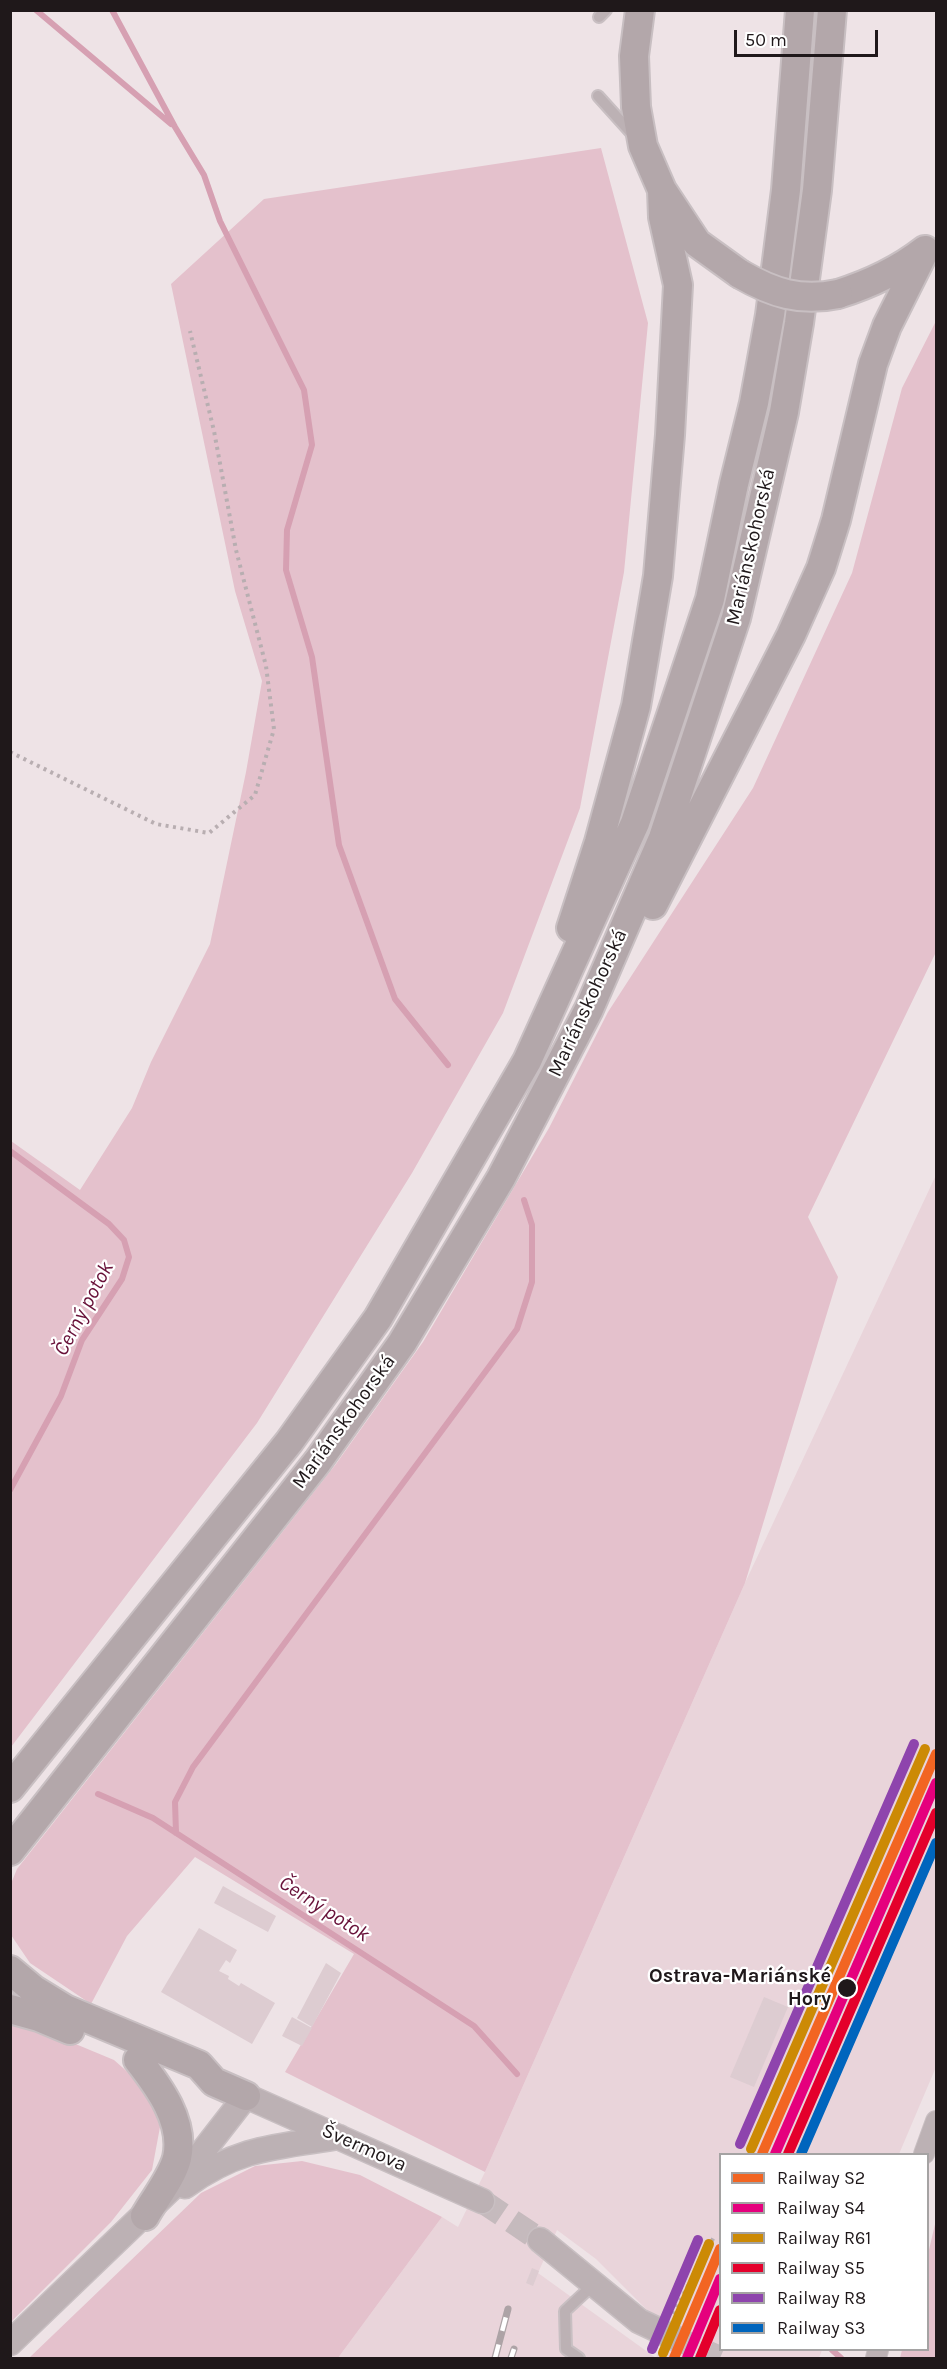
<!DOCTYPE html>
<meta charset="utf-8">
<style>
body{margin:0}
#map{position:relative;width:947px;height:2369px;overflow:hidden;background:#eee3e6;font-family:Karla,sans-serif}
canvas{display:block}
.frame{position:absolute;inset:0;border:12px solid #1f181a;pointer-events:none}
.legend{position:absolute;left:719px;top:2153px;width:210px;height:198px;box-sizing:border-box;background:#fff;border:2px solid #a5a3a3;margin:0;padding:8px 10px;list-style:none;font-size:18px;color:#1f181a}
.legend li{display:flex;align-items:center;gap:12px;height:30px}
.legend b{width:30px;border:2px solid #a5a3a3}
.scale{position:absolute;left:734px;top:30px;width:144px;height:27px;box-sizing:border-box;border:3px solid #1f181a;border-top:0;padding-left:8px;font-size:18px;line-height:21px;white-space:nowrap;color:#1f181a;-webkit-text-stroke:4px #fff;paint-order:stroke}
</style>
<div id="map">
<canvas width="947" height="2369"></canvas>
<div class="frame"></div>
<ul class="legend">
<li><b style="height:8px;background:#f26522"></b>Railway S2</li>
<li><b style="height:8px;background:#e5007d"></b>Railway S4</li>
<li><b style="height:8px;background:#cc8a05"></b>Railway R61</li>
<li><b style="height:8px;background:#e4002b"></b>Railway S5</li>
<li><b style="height:8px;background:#8e44ad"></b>Railway R8</li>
<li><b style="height:8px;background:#0065bd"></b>Railway S3</li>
</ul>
<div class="scale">50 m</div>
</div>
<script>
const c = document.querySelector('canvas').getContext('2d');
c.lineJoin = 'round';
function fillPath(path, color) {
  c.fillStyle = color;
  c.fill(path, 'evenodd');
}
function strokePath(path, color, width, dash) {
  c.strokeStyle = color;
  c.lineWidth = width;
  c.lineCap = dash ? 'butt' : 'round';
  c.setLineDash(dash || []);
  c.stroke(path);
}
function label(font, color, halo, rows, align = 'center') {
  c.font = font + ' Karla,sans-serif';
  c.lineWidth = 4.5;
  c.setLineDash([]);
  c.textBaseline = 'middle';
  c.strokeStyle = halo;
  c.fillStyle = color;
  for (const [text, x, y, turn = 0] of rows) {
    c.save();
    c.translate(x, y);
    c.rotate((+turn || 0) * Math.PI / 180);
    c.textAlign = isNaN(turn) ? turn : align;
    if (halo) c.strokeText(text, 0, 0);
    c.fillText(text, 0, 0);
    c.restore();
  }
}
fillPath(new Path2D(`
 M936,1175V2067L899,2154H720V2350H822L819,2358H338L442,2217L458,2227L485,2172L745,1583ZM557,2230L596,2259L654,2317L669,2324L656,2358L538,2273Z`), '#e9d4da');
fillPath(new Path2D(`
 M601,148L648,323L624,572L580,808L503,1013L412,1173L257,1423L11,1747V1141L80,1190L132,1108L151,1062L210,944L246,772L262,681L235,591L171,284L264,199Z
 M936,321V952L808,1217L838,1277L745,1583L485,2172L285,2072L354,1954L195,1857L127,1936L91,2004L30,1963L11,1935L10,1886L17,1869L336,1464L423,1342L549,1128L608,1012L753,788L852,573L902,388Z
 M11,2023H25L114,2060L148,2090L160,2127L152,2170L111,2222L11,2322Z
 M302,2161L360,2175L442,2217L338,2358H29L201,2193L255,2166Z
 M936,2220V2358H900L902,2350H928V2254Z`), '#e4c1cc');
strokePath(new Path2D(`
 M36,10L171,124
 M112,10L175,127L204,175L220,221L304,390L312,445L287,530L286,570L312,657L339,845L395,999L448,1065
 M10,1151L109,1224L124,1240L129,1257L122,1279L82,1340L61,1396L10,1490
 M98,1794L153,1818L474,2026L517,2074
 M176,1833L175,1802L193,1767L517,1329L532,1282V1225L524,1200
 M832,2350L841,2358`), '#d6a0b2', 6);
fillPath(new Path2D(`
 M223,1886L276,1916L268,1932L214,1903Z
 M199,1928L237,1950L230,1963L226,1960L219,1971L229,1976L228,1979L239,1986L241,1983L275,2003L252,2044L161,1992Z
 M326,1963L341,1973L312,2027L297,2018Z
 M764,1997L788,2007L754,2087L730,2077Z
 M292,2017L312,2028L302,2046L282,2036Z
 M532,2268L539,2271L533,2286L526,2283Z`), '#ddccd1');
strokePath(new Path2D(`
 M482,2201L540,2240
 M675,2338L720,2358`), '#c5babd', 24, [24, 12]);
const service = new Path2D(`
 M599,17L606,10
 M598,96L634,136
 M579,2358L566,2349L565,2311L594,2284`);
const minor = new Path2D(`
 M924,2154L936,2121
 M876,2358L878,2350`);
const tertiary = new Path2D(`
 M185,2186C239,2147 275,2147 339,2137
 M540,2240L639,2321L675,2338
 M10,2343L183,2177L246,2096L482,2201`);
const secondary = new Path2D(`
 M640,10L634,56L636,107L643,146L662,190L697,243L740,274
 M838,294C870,284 898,271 925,250
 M653,905L791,635L821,568L836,520L873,364L887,326L925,250
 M571,928L599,842L636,706L658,576L670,435L678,285L663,217L662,190
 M10,1788L289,1442L378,1318L527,1061L635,823L710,599L734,484L754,403L770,315L786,190L800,10
 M10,1851L318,1461L402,1343L501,1178L589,1009L663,838L736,618L784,412L799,323L817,190L832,10
 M10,1970L34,1990L65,2009L199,2065L214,2082L246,2096
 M10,2009L39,2017L70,2030
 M138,2060C159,2087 185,2122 177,2158C172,2178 155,2198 145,2216`);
strokePath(service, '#c8bfc2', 14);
strokePath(minor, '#c8bfc2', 22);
strokePath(tertiary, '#c8bfc2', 27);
strokePath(secondary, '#c8bfc2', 32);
strokePath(new Path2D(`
 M10,752L156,824L209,833L255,795L274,729L266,666L236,550L214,431L190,331
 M673,2314L715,2235
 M711,2333L720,2310`), '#b8aeb1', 4, [3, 4.5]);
strokePath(service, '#bcb1b4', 10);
strokePath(minor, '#bcb1b4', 20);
strokePath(tertiary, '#bcb1b4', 24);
strokePath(secondary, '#b3a7aa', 28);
const rail = new Path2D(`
 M495,2358L508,2309
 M511,2358L514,2349`);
strokePath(rail, '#ada3a6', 7);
strokePath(rail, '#fff', 4.5, [14]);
const secondaryBridge = new Path2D(`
 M740,274C773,293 800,302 838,294`);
strokePath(secondaryBridge, '#c8bfc2', 32, []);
strokePath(secondaryBridge, '#b3a7aa', 28);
strokePath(new Path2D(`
 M762,2154L936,1754
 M674,2358L720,2249`), '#f26522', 10);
strokePath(new Path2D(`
 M775,2154L936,1783
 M687,2358L720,2279`), '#e5007d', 10);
strokePath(new Path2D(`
 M751,2149L925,1749
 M663,2353L709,2244`), '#cc8a05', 10);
strokePath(new Path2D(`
 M788,2154L936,1813
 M700,2358L720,2310`), '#e4002b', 10);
strokePath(new Path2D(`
 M740,2144L914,1744
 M652,2349L698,2240`), '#8e44ad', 10);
strokePath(new Path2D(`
 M801,2154L936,1843`), '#0065bd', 10);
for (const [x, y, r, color] of [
 [847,1988,10,"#1f181a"]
]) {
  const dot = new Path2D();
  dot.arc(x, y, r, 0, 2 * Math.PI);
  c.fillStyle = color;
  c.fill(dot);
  strokePath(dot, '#fff', 2);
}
label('20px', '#1f181a', '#fff', [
 ["Mariánskohorská",751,547,-77],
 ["Mariánskohorská",588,1003,-65],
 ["Mariánskohorská",344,1422,-54],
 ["Švermova",364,2148,24]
]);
label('bold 20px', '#1f181a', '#fff', [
 ["Ostrava-Mariánské",831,1976],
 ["Hory",831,1999]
], 'right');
label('italic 21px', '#681139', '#fff', [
 ["Černý potok",84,1309,-62],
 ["Černý potok",324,1909,33]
]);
</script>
